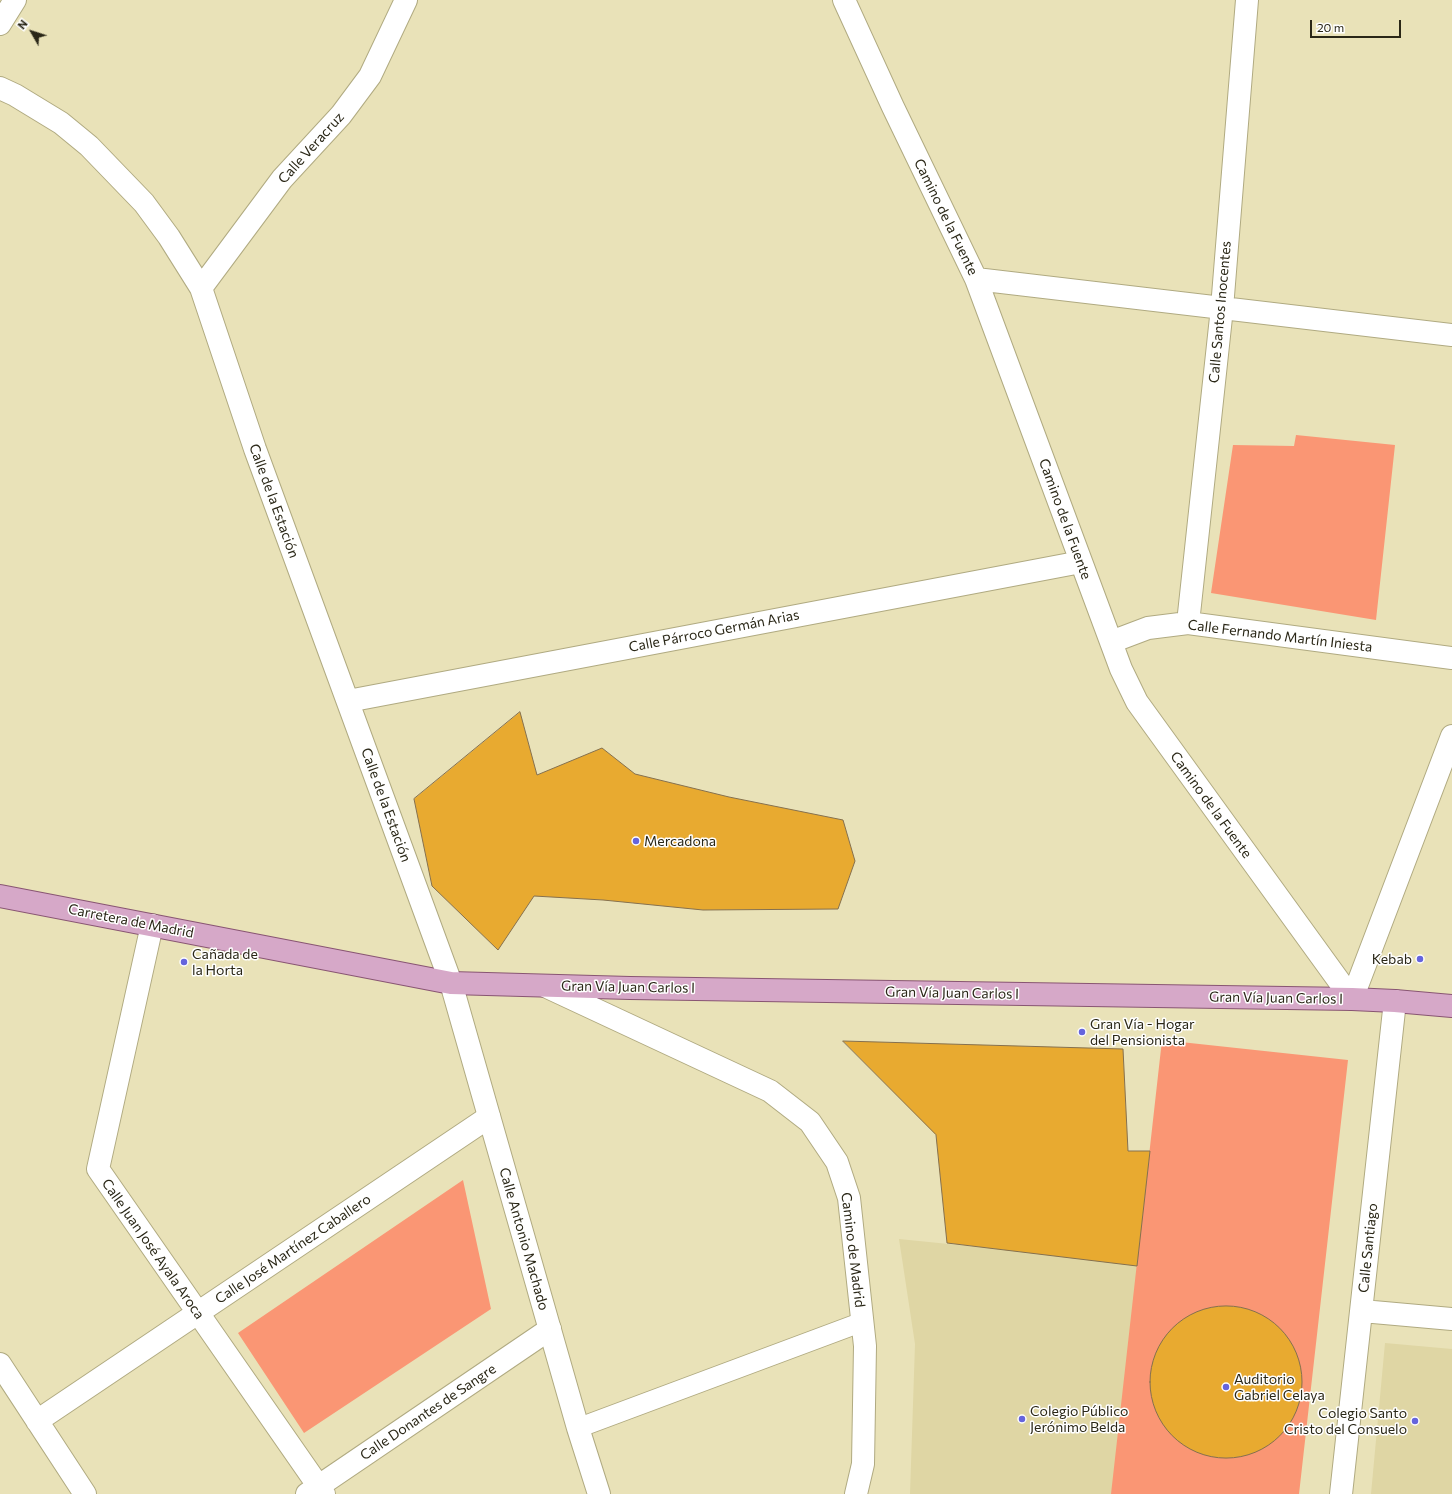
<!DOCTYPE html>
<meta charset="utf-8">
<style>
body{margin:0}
#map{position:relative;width:1452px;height:1494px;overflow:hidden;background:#e9e2b8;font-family:Commissioner,sans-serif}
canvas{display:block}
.north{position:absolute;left:12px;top:12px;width:40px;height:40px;-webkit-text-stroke:3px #fff;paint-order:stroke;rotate:309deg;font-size:11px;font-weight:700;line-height:16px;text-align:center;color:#2a2717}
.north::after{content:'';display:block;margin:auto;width:14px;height:18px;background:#2a2717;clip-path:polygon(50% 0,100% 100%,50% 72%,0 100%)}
.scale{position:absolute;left:1310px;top:20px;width:91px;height:18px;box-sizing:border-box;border:2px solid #2a2717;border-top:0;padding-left:5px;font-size:12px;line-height:14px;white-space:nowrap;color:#2a2717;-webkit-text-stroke:3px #fff;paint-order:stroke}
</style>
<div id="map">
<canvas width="1452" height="1494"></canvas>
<div class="north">N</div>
<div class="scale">20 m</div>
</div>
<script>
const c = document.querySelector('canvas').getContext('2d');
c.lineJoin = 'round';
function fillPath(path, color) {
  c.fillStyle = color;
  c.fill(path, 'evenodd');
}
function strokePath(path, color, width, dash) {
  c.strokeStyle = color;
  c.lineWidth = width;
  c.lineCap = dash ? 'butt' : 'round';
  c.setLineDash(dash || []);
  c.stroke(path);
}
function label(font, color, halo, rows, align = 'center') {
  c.font = font + ' Commissioner,sans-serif';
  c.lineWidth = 3;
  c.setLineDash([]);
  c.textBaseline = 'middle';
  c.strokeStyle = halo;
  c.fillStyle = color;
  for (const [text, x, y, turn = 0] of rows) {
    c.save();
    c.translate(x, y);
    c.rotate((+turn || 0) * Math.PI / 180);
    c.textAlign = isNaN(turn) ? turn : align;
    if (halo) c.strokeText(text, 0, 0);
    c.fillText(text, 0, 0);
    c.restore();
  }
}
fillPath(new Path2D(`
 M899,1239L1157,1265L1119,1494H910L915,1344Z
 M1385,1343L1452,1349V1494H1371Z`), '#dfd6a4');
fillPath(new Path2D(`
 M1296,435L1395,445L1376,620L1211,593L1233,445L1294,446Z
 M1162,1040L1348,1060L1299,1494H1111Z
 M463,1180L491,1309L304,1433L238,1333Z`), '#fa9674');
const building = new Path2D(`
 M520,712L537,775L602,748L635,774L729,797L843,820L855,861L838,909L703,910L603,900L534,896L498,950L432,886L414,799Z
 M843,1041L1123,1049L1128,1151H1150L1137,1266L947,1243L936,1135Z
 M1150 1382a76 76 0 1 1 152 0a76 76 0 1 1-152 0Z`);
fillPath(building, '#e8aa30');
strokePath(building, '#85704e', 1);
const pedestrian = new Path2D(`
 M578,1428L862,1322`);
const minor = new Path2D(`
 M844,0L893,107L976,279L1111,642L1121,669L1137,702L1352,999
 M0,24L15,0
 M0,88L15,95L61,123L89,146L144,203L169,237L201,288L255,449L451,983
 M976,279L1452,335
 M201,288L282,179L341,115L370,76L406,0
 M1188,623L1222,308L1247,0
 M1111,642L1148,628L1188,623L1452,658
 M348,701L1081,562
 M152,925L98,1169L324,1494
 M545,986L770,1091L810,1122L837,1162L849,1198L865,1346L863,1464L856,1494
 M1352,999L1452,736
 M1362,1311L1452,1319
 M0,1364L85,1494
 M37,1421L489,1117
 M307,1494L550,1329
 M1341,1494L1395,1001`);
const secondary = new Path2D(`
 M451,983L578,1428L599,1494`);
const primary = new Path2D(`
 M0,896L451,983L630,988L1352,999L1395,1001L1452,1006`);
strokePath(pedestrian, '#b0aa81', 21);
strokePath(minor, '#b0aa81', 24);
strokePath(secondary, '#b0aa81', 24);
strokePath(primary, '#885572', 24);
strokePath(pedestrian, '#fff', 19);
strokePath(minor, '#fff', 22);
strokePath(secondary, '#fff', 22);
strokePath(primary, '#d6a8c8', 22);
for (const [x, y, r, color] of [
 [636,841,4,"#6564dd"],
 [1420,959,4,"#6564dd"],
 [184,962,4,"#6564dd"],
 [1082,1032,4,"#6564dd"],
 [1226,1387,4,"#6564dd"],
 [1022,1419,4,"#6564dd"],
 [1415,1421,4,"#6564dd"]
]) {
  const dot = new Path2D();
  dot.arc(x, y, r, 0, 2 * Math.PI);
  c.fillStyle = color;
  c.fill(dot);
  strokePath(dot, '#fff', 1.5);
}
label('14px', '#2a2717', '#fff', [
 ["Calle Veracruz",311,148,-48],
 ["Camino de la Fuente",946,217,64],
 ["Calle Santos Inocentes",1220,312,-85],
 ["Calle de la Estación",274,501,70],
 ["Camino de la Fuente",1065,519,70],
 ["Calle Párroco Germán Arias",714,631,-11],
 ["Calle Fernando Martín Iniesta",1280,636,7],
 ["Calle de la Estación",386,805,70],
 ["Camino de la Fuente",1211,805,54],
 ["Carretera de Madrid",131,921,11],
 ["Gran Vía Juan Carlos I",628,987,1],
 ["Gran Vía Juan Carlos I",952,993,1],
 ["Gran Vía Juan Carlos I",1276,998,1],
 ["Calle Antonio Machado",524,1239,74],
 ["Calle Santiago",1368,1248,-84],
 ["Calle Juan José Ayala Aroca",153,1249,55],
 ["Calle José Martínez Caballero",293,1249,-34],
 ["Camino de Madrid",853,1250,83],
 ["Calle Donantes de Sangre",428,1412,-34]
]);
label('14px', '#2a2717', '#fff', [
 ["Mercadona",644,841],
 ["Cañada de",192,954],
 ["la Horta",192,970],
 ["Kebab",1412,959,"right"],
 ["Gran Vía - Hogar",1090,1024],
 ["del Pensionista",1090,1040],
 ["Auditorio",1234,1379],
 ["Gabriel Celaya",1234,1395],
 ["Colegio Público",1030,1411],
 ["Jerónimo Belda",1030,1427],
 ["Colegio Santo",1407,1413,"right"],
 ["Cristo del Consuelo",1407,1429,"right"]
], 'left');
</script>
